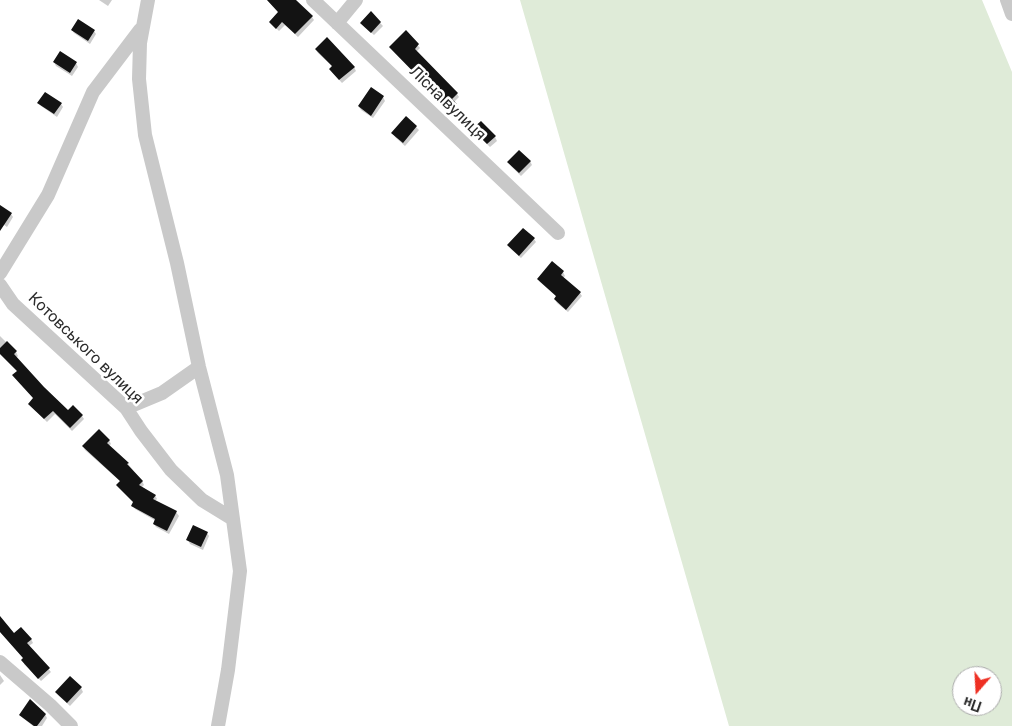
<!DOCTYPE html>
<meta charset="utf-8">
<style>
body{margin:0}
#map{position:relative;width:1012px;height:726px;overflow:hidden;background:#fff;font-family:Roboto,sans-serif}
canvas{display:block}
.north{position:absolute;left:952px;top:666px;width:50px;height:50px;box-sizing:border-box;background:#fff;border:1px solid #ababab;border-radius:50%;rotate:199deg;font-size:14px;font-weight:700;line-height:20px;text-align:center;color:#2c2c2c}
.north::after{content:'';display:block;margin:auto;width:18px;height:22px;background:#ee3023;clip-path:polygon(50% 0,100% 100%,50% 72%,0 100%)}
</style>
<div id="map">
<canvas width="1012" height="726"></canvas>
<div class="north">Пн</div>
</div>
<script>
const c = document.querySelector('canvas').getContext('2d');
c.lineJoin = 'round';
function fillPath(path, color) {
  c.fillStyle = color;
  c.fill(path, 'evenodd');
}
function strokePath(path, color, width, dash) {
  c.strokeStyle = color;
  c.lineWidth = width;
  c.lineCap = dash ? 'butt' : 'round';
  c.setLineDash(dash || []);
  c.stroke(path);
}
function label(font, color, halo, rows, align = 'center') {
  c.font = font + ' Roboto,sans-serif';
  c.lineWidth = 5;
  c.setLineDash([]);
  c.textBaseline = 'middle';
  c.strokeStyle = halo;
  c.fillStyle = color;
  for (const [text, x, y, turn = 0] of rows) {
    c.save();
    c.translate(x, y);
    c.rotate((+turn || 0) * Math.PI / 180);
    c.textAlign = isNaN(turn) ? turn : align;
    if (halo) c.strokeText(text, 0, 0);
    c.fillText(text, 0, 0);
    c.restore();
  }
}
fillPath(new Path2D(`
 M520,0H982L1012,72V726H729ZM962,676H992V706H962Z`), '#dfebd8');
fillPath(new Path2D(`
 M99,0H112L108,6Z
 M267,0H294L312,17L314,20L298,37L285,25L279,31L273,25L279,13Z
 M371,13L383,26L374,35L364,26Z
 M72,30L94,31L96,34L90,44L74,33Z
 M406,32L420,48L416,52L457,94L459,97L453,103L458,109L451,115L432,92H433Z
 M316,50L354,67L356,71L342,83L332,72L333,67L318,53Z
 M54,62L76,63L78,67L72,76L56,66Z
 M383,97L385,101L373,118L361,110L359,107Z
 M39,103L61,104L63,107L57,117L41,106Z
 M416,127L419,130L405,146L395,137L393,133Z
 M476,133L495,137L497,141L490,147Z
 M530,161L532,165L521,176L511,166L509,162Z
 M0,206L11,214L13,217L7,227L0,222Z
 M534,239L536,242L521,258L511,249L509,245Z
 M552,263L563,272L565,276L563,278L580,293L582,296L568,312L557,303L555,299L557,297L540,282L538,279Z
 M0,336L16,352L18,356L16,358L43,388L68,411L82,416L84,419L72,431L55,414L47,422L32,407L34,399L18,372L0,354Z
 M109,440L111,444L109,446L128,464L142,481L144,485L141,488L155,495L157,499L155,501L176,512L179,516L169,534L156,527L154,524L156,521L135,509L133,506L134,503L121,482L85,450L83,446Z
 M207,533L209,536L203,550L190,544L188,540Z
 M0,618L14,634L31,639L33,643L29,646L51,672L41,681L24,664V659L0,632Z
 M0,675L4,681L0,685Z
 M70,678L81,688L83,692L70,706L59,696L56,692Z
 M45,714L47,718L42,726H33L23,718L21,715Z`), '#0003');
fillPath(new Path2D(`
 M267,0H296L313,16L295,34L282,22L276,29L269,22L278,12Z
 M371,11L381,22L371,33L360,23Z
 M78,19L95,30L88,41L71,30Z
 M406,30L419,44L415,49L458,93L452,99L457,104L449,112L431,92L432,91L389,47Z
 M327,37L355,67L339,80L329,69L332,66L315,49Z
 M60,51L77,62L70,73L53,62Z
 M371,87L384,96L371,116L358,106Z
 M45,92L62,103L54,114L37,103Z
 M406,116L417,126L403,143L391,133Z
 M481,121L496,136L487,144L472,129Z
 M519,150L531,161L519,173L507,162Z
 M0,205L12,213L0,231Z
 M523,228L535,238L519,256L507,245Z
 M552,261L564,271L561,275L581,292L566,310L554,299L556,296L537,279Z
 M7,341L17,351L14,354L44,387L68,410L73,405L83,415L70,428L53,411L44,419L28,404L33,398L12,375L17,371L0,354V348Z
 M99,429L110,440L107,443L129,463L127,464L143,481L139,485L156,495L153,499L177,511L167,531L153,524L155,519L131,506L133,502L116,485L120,481L82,446Z
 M193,525L208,532L201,547L186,540Z
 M0,616L14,633L21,627L32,639L27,643L50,668L38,679L21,660L23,658L0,632Z
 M70,676L82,687L67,703L55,692Z
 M30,699L46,714L37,726H34L19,715Z`), '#131313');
strokePath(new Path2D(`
 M148,0L140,43L139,79L145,135L177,263L199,367L227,475L240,571L228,670L218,726
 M313,0L558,233
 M1007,0L1012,14
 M337,23L356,0
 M0,273L48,195L93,92L140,30
 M0,285L13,304L126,408L141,431L171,470L202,500L233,519
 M126,408L162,393L199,367
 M0,662L50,705L71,726`), '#c9c9c9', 14);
label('16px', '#2c2c2c', '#fff', [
 ["Лісна вулиця",447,104,44],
 ["Котовського вулиця",85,349,44]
]);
</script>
